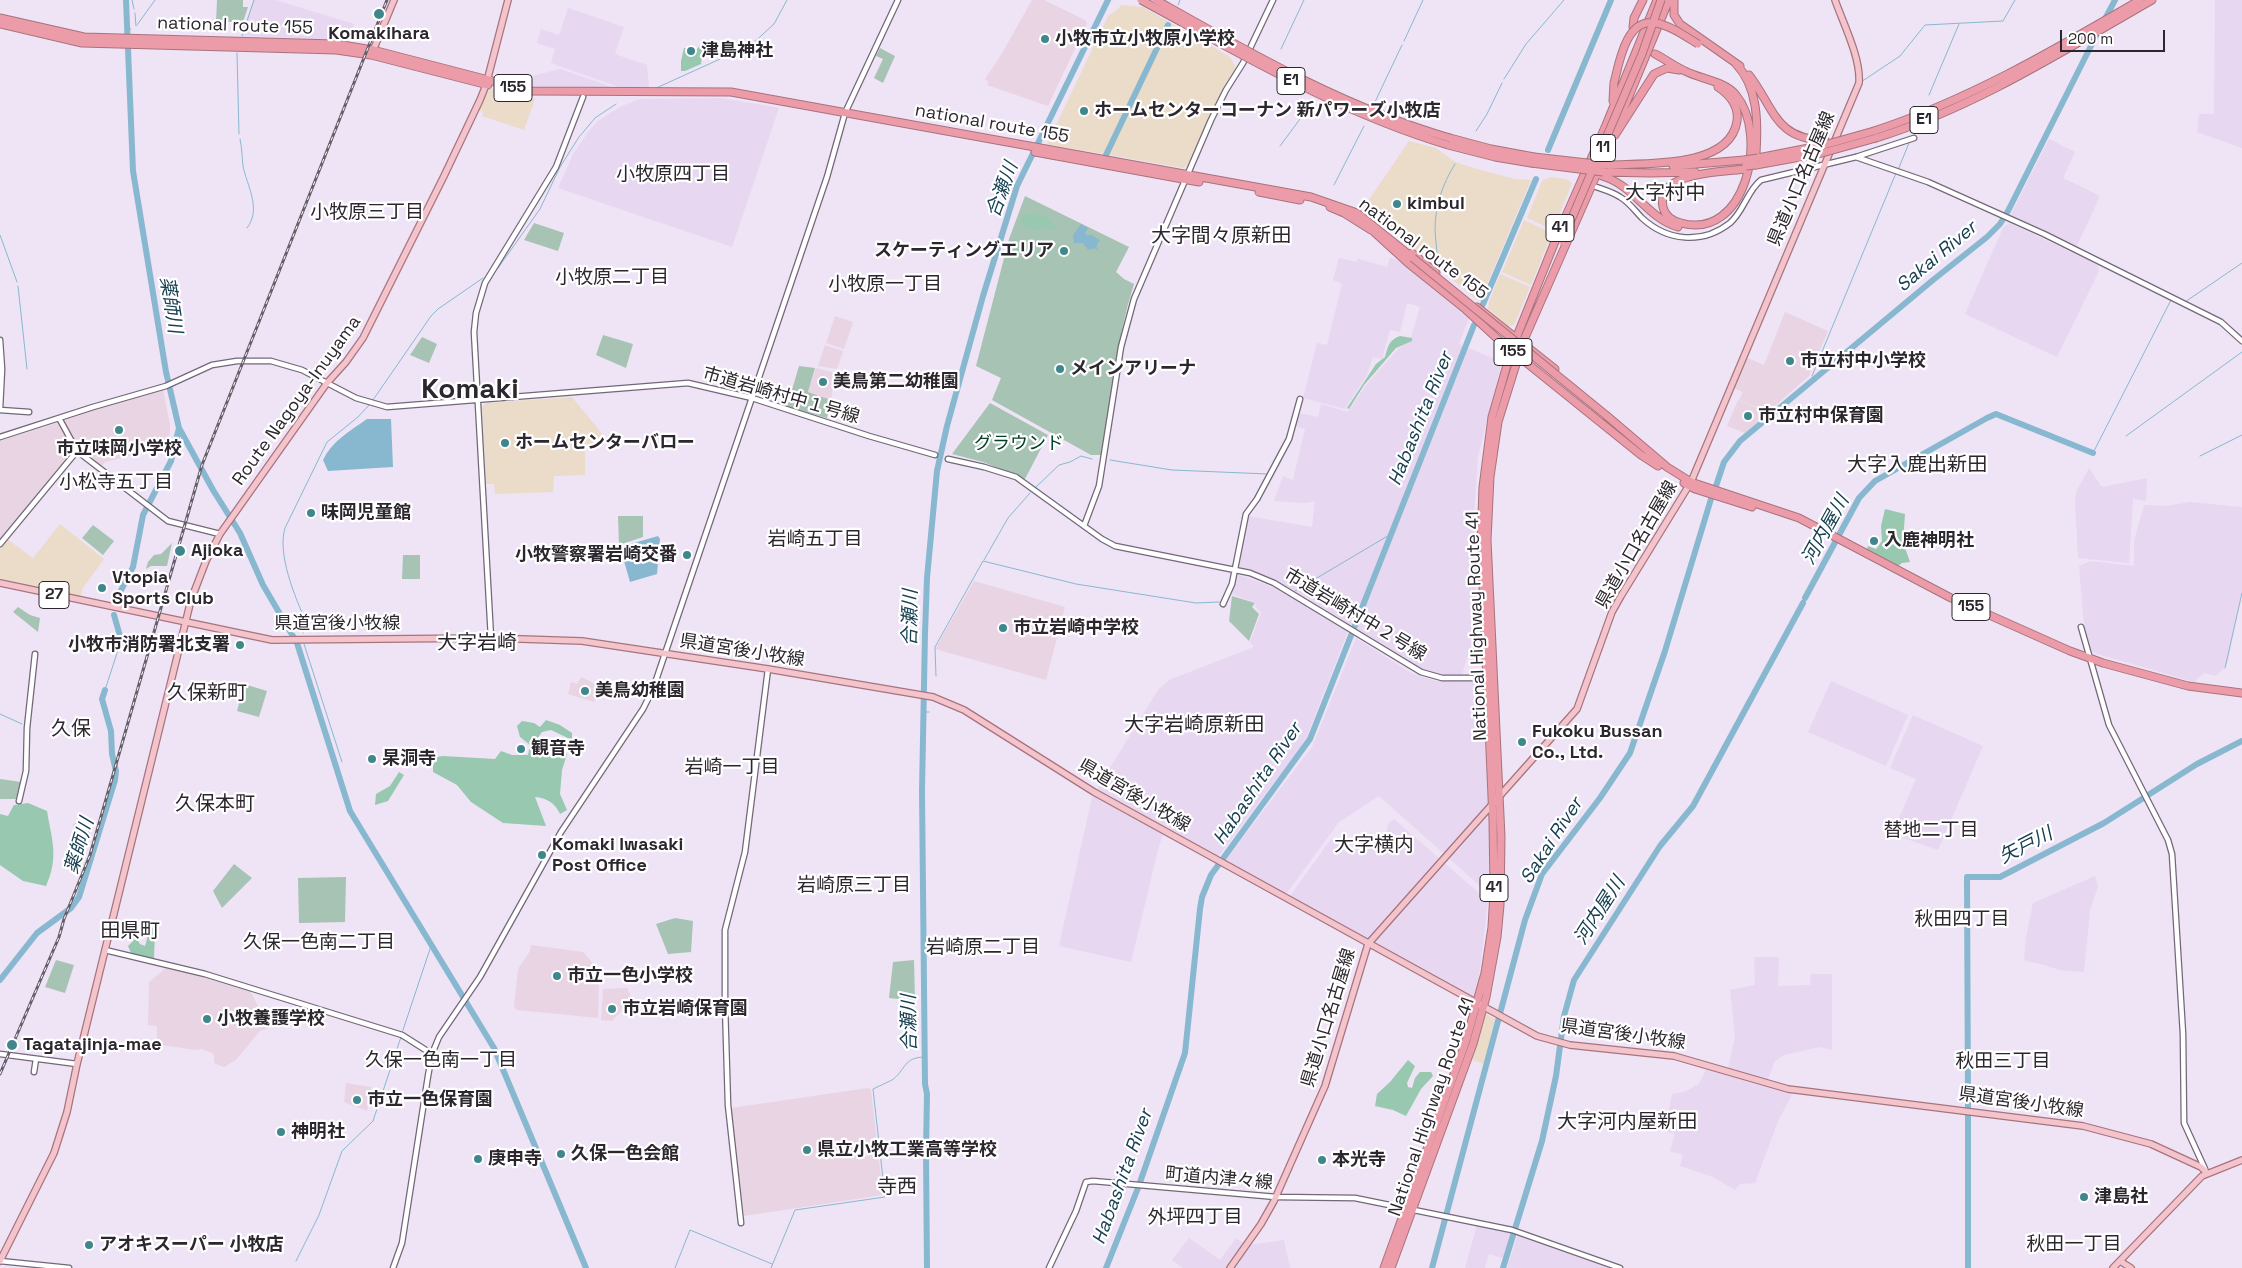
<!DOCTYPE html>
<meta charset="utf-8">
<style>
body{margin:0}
#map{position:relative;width:2242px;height:1268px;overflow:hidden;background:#efe3f6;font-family:"Space Grotesk",sans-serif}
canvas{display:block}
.scale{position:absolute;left:2060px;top:30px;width:105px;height:22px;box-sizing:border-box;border:2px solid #2c272e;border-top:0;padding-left:6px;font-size:15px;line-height:18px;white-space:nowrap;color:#2c272e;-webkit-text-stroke:4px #fff;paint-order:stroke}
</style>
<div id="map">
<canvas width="2242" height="1268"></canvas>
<div class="scale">200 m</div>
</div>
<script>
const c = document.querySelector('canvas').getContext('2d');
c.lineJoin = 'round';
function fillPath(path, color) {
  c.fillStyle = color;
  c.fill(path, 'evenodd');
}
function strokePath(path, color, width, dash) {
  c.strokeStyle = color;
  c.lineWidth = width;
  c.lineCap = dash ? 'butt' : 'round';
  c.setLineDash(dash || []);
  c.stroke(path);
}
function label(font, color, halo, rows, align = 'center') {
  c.font = font + ' "Space Grotesk","Noto Sans JP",sans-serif';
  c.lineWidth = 4.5;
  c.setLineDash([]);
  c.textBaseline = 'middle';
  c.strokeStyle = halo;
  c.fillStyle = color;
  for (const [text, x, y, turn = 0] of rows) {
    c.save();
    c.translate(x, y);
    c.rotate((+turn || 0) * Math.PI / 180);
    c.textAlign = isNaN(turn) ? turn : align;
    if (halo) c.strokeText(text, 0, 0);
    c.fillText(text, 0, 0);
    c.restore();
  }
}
fillPath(new Path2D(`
 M1121,5L1143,7L1230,57L1236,68L1223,88L1187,166L1183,168L1047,144L1108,16L1117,10Z
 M490,88L535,99L524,130L482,116L483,112L479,110Z
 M1409,141L1436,148L1455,162L1477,169L1515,179L1531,180L1486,287L1477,300L1401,237L1362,210Z
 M1550,177L1566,179L1572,183L1553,230L1527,218L1542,181Z
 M1524,220L1552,233L1531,285L1502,272Z
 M1500,274L1530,287L1514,325L1508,326L1488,309L1489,302Z
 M572,397L609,442L585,446V475L554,476L553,492L495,494L494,484H486L482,407L486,403Z
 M60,524L104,559L83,588L80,597L0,580V549L7,539L33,558Z
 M1486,1014L1495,1019L1484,1064L1472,1060Z`), '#eadcc9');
fillPath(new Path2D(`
 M253,0H276L354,24L349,40L241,36Z
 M2215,0H2242V148L2197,132L2199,114H2214Z
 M568,8L624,27L615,54L647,65L649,88L627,90L551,63L555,49L537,43L541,29L559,35Z
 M560,69L618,89H534L504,83Z
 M722,98L779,108L732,247L558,188L573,154L589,131L598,121L620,107L639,99Z
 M2049,139L2075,152L2063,178L2100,196L2076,248L2010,216Z
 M2010,223L2098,265L2099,271L2057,357L1965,314L2003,228Z
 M1390,257L1415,269L1469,318L1459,344L1502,362L1478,456L1474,515L1478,645H1471L1462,675L1443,676L1428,673L1410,665L1306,597L1271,578L1240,568L1238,564L1248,516L1312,527L1315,501L1305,503L1274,501L1283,476L1293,480L1305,429L1295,426L1299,413L1318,417L1321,404L1348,412L1366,385L1399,348L1410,341L1420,307L1407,303L1400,332L1390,330L1382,359L1373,357L1367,375L1345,409L1303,398L1317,343L1327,345L1342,284L1333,280L1339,258L1356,262L1358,259L1387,267Z
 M2089,468L2102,487L2147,478L2146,501L2133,499L2129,563L2078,558L2075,501L2076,492Z
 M2190,502L2242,507V592L2228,661L2224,668L2216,676L2204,673L2194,682L2094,653L2088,646L2084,625L2079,566L2090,561L2134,566V541L2144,505L2167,506Z
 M1239,575L1279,589L1348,631L1307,736L1300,748L1218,857L1166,827L1159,846L1131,962L1059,946L1092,797L1158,690L1169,680L1254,647L1250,642L1261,613L1255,606L1256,603L1232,594L1236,577Z
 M1356,638L1411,673L1436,681L1476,682L1482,688L1489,817V894L1379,796L1339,822L1284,897L1225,861L1312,747Z
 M1831,681L1908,715L1886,766L1808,732Z
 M1913,715L1983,746L1938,850L1892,834L1916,779L1890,768Z
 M1394,819L1488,901L1478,985L1473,1001L1288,899L1331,839L1349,854L1355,848L1374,841L1387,831L1388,824Z
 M2095,876L2098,887L2090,910L2084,972L2059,970L2045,965L2026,961L2024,958L2026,937L2033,903Z
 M1754,957H1779L1778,986L1810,985L1811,974H1832V1050L1819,1047L1784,1055L1775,1061L1767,1082L1728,1069L1735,1036L1730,990L1755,985Z
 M1707,1068L1758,1085L1793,1093L1779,1119L1755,1183L1740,1184L1735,1190L1713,1177L1680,1166L1683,1155L1670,1151L1675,1134L1665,1131L1672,1094L1684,1092L1699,1084Z
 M1477,1225L1513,1232L1505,1259L1489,1254L1485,1268H1465Z
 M1518,1234L1613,1268H1507Z
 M1189,1238L1220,1260L1236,1238L1245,1244L1227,1268H1183L1172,1260Z
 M1284,1240L1290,1268H1233L1249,1245Z`), '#e7d7f1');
fillPath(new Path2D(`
 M1032,0H1044L1085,20L1087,23L1048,106L987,85L989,82L985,79L1001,55Z
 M1785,312L1828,331L1809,376L1768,412L1739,400L1743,392L1733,388L1745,357L1764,365Z
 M835,316L853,322L844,349L826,343Z
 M825,345L843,351L837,369L818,366Z
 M816,368L836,373L831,400L808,392Z
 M163,389L170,425L169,446L105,462L101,467L77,446L63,423V420Z
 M1738,400L1768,413L1745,433L1727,426Z
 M57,423L75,451L0,540V441Z
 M974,581L1065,607L1046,680L935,649Z
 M581,677L604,688L594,702L568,694L571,682L577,684Z
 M531,945L583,952L592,962L599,983L598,1018L517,1010L514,1007L518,969L530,951Z
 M167,967L250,991L270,1028L260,1031L236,1060L224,1067L214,1063V1054L202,1049L196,1050L162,1045L157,1040V1026L148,1025L149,982Z
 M627,988L632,999L612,1021L601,1020L603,989Z
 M346,1083L371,1087L367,1111L344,1102Z
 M868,1088L871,1090L883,1195L744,1216L731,1108Z`), '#e8d4e3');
fillPath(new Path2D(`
 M217,0H243V7H248L243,22H216Z
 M880,48L895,56L883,83L874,78L883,59L876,56Z
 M1025,196L1129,247L1116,272L1124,279L1134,284C1116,340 1111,397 1103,455H1091L992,400L1001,378L976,366L1009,239Z
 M534,223L564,233L558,251L524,240Z
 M603,335L633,344L626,368L596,355Z
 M422,337L437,344L429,363L410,355Z
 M799,366L815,368L808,392L831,400L827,418L787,407Z
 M990,403L1048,435L1025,479L983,462L952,454Z
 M618,516H643V537L619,545Z
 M93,525L114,541L103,555L82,538Z
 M172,543L167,566H151L146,569L148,562L154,555L161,554Z
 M403,555H420V579H402Z
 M1232,596L1255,603L1252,607L1259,614L1249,641L1229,621Z
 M18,607L30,615L40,618L38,632L13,612Z
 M244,684L267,691L259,717L237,711Z
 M0,779L21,782L16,799H0Z
 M77,822L88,827L90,830L86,845L81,844L78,854H75L73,825Z
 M234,864L252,878L222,908L213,891Z
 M346,877L345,922L299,923L298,878Z
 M675,918L693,921L691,952L668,954L656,924Z
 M56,960L74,965L65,993L45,987Z
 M914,960L915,1001L889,998L893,962Z`), '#a7c3b4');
fillPath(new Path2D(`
 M700,45L703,46L701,64L685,71H681V61L684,48H689L686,53L691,57Z
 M1032,213L1047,218L1057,229C1043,226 1032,234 1021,224L1022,216Z
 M1400,336L1412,338V341L1396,348L1364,385L1349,409L1347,408L1376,364L1385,357C1388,346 1389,340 1400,336Z
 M1885,509L1905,514L1903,542L1910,562L1902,563L1896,568L1866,552L1868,546L1876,549L1882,541L1881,526Z
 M546,720L560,725L572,733V740L551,730L542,732L537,739L539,748L549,755L557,748L567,754L562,770L560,794L567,810L560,814C555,803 547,798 535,797L546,826L503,823L471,802L457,785L433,772V765L437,757L443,756L495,759L501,751L512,755H528L530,745L520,737L517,726L522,721L534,723L540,727Z
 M399,772L404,775L388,801L375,805L376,794L390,786Z
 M28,803L47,811C52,841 59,857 46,886L23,881L0,865V814L8,816L14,805Z
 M153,928L155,930L154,959L140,957L131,953L128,946L136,938L140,944L145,946L150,929Z
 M1408,1060L1415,1066L1407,1083L1408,1087L1412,1088L1415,1078L1420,1072H1431L1433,1076L1421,1089L1406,1116L1393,1110L1375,1106L1377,1094L1390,1082Z`), '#98c8af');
fillPath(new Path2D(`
 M1081,224L1088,228L1085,233L1087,235H1091L1100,240L1096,246L1099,252L1095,248L1088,250L1083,243H1074L1073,235Z
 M367,419H391L393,467L328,471L323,460C332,441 350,431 367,419Z
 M658,536L660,539L657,574L630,582L620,547Z`), '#88b8cf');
strokePath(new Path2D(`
 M132,0L134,9
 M1178,5L1180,0
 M135,13L136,26
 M137,25L155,0
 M129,30L131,29
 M242,36L254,0
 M1404,41L1423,0
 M1281,49L1304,0
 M237,53L239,134
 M1504,79L1526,44L1564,0
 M1861,82L1900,56L1925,25L2003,21L2015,0
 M654,89L751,45L774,24L787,0
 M1929,95L1959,24
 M1374,104L1402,45
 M1476,131L1487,114L1502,83
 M240,139C242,148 242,157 243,166C247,186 262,209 247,228
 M1280,146L1306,111
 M1898,170L1909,143
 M1334,185L1364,126
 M0,235L17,282
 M498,268L540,209L560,167L579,137L595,118L616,104
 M1437,270C1438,257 1436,244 1435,231C1435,206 1442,185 1455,164
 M18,286L27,369
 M2185,302L2242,263
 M1812,376L1896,173
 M373,400L431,316L438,309L483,278
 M2126,436L2242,352
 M2093,453L2171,300
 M2200,456L2242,435
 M1110,460L1172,470L1268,474
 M1036,487L1059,465L1070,462L1081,456L1092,459
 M984,560L1008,518L1030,493
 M1295,591L1391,534
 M303,633L306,622C295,597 277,554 285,528L327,442L358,417L371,403
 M304,644L342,762
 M2225,668L2242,593
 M936,676L935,647L983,561L1076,584L1196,603L1219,602
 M105,690L119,647
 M925,712H929
 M0,714L22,724
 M402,1033L432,943
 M296,1261L319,1215L342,1151L373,1121L401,1037
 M675,1268L690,1230L772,1264
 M771,1268L795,1210L885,1197L873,1089C879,1086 886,1083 892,1080C906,1070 903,1057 925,1057`), '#88b8cf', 1);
strokePath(new Path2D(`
 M2104,21L2115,0
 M1548,150L1611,0
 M1106,155L1168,25
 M1483,304L1536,179
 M179,428L213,490L240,533L263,585L297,643L350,811L494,1048L586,1268
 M1716,486L1724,462L1740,441L1933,280L1987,237L2000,224L2008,211L2099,30
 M1805,598L1859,498L1875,481L1987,418L1996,414L2093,453
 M115,602L133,567L143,515L171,461L179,428L166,372L133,171L126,0
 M114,615L120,636L119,647
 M0,980L37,933L71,908L79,897L115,780L116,771L112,754L111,731L102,699L105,690
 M1968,1108L1967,877H2000L2104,823L2197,764L2242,741
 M1968,1114V1268
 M927,1268L926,1152L927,1094L925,1084L922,791L925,633L927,578L937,471L947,426L983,296L1017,186L1108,0
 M1106,1268L1138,1188L1185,1053L1200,909L1202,897L1211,875L1310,739L1474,325
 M1432,1268L1525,920L1542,874L1600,798L1630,753L1665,651L1711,499
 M1503,1268L1542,1141L1556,1076L1564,1016L1574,980L1660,846L1693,806L1803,603`), '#88b8cf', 6);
const minor = new Path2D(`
 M1856,157L1928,182L2044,234L2221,322L2242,341
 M1591,185C1601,189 1611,191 1620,197C1629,202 1635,211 1642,218C1667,241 1702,245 1730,223C1744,211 1747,191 1761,180L1856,157L1914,138
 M0,340L2,369L0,409
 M0,410L29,412
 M59,418L77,451L168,521L220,534
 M0,437L93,407L166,386L212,365L237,361H271L302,370L356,398L387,407L688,383L752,398L869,436L935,455
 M948,459L984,467L1016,477L1102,539L1115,546L1250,573L1274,583L1421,672L1442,678H1489
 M1084,526L1099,486L1121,347L1134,299L1211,120L1226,90L1243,63L1273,0
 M0,544L77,451
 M1223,604L1232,584L1246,514L1257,499L1289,439L1300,399
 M2081,627L2109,725L2168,840L2172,854L2183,1034L2184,1123L2205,1169
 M491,638L474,332L476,313L485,283L556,167L583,97
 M19,801L26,771L27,728L35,654
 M105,950L205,974L402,1035L432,1054
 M0,1054L77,1064
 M34,1072L36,1059
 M741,1223L728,1105L725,1005V930L745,852L768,669
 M0,1261L69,1268
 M393,1268L402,1243L428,1076L432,1054L439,1037L480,977L561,832L643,709L653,689L827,177L845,113L898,0
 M1049,1268L1076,1211L1086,1182L1093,1181L1276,1197L1355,1198L1512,1230L1620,1268`);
const major = new Path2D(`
 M372,53L394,0
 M0,583L272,640L491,638L582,641L768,669L933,697L964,710L1094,792L1537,1036L1570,1045L1674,1056L1788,1089L2083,1126L2151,1144L2201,1167L2206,1172
 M0,1261L54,1153L67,1112L77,1064L191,600L206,561L220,534L327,383L346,362L363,338L444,176L480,100L486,85L508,0
 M2120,1261L2131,1268
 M1230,1268L1261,1224L1274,1201L1325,1086L1368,944L1577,709L1612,612L1621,596L1691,482L1859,83C1861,58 1843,23 1835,0
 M2113,1268L2202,1176L2242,1160`);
const highway = new Path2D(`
 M1674,0V15L1680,24L1740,66
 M0,18L84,37L336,44L373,50L531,91L731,92L1311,197L1357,213L1413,258
 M0,24L82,43L336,50L371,55L488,85
 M1633,27L1634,18L1643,0
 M1655,54C1665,59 1674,66 1685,71C1700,79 1725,81 1736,95C1769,135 1746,241 1681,223C1673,221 1665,216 1663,207C1655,171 1725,172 1746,169
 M1736,64C1758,87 1758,122 1756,153
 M1749,75C1774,107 1775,140 1825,140
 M1613,101L1614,83
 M1874,131C1969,100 2054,50 2140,0
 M1615,135L1654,74L1667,68L1679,70
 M1450,138L1491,149L1534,157
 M1876,138C1975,107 2063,51 2152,0
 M1448,145L1495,157L1531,163
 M1035,152L1199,182
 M1758,158L1824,145
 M1609,165C1644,163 1730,169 1737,121C1739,106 1730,95 1718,87
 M1756,165L1822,153
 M1673,166L1744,160
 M1603,172L1650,173L1695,172
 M1602,176C1634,185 1647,218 1678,227
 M1259,192L1300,200
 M1330,207L1344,213L1371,230
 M1374,232L1408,263L1464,308L1502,343L1641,455L1658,466
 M1412,253L1436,273
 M1477,307L1555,369
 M1607,416L1667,467L1691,482L1799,518L1951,598L2070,651L2103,663L2188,686L2242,693
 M1684,483L1695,489L1752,507
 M1384,1268L1466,1041L1485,973L1492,927L1494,892L1493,820L1481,542L1483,487L1492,417L1511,351L1558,234L1606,125L1657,0
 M1391,1268L1473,1044L1486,997L1497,937L1500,905L1501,837L1487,540L1490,477L1498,422L1523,342L1592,185L1669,0`);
strokePath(minor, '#726878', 7);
strokePath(major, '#a8737d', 8);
strokePath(highway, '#a8737d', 9);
strokePath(minor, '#fff', 4.5);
strokePath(major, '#f3c4cb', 5.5);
strokePath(highway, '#eb9ca8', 7);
const rail = new Path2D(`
 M0,1074L59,937L64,919L90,855L202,465L387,0`);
strokePath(rail, '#665f6a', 3);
strokePath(rail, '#fff', 1, [4]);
const highwayBridge = new Path2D(`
 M1141,0C1241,54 1338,112 1448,145
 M1156,0C1250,53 1345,108 1450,138
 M1614,83C1619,63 1626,17 1656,23C1671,26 1685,36 1698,44
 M1824,145L1874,131
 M1822,153L1876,138
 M1534,157L1605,165
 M1744,160L1758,158
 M1531,163L1603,172
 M1746,166L1756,165
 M1562,241L1642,54L1661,0
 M1413,258L1607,416`);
strokePath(highwayBridge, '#a8737d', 9, []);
strokePath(highwayBridge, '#eb9ca8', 7);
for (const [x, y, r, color] of [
 [379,14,6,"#3f878c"],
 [1045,39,5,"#3f878c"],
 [691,51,5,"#3f878c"],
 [1084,111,5,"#3f878c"],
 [1397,204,5,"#3f878c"],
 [1064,251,5,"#3f878c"],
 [1790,361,5,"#3f878c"],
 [1060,369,5,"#3f878c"],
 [823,382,5,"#3f878c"],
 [1748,416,5,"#3f878c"],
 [119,430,5,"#3f878c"],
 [505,443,5,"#3f878c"],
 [311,513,5,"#3f878c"],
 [1874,541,5,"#3f878c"],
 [180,551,6,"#3f878c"],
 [687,555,5,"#3f878c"],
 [102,588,5,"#3f878c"],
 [1003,628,5,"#3f878c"],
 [240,645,5,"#3f878c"],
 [585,691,5,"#3f878c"],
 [1522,742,5,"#3f878c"],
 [521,749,5,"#3f878c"],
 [372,759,5,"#3f878c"],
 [542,855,5,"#3f878c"],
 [557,976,5,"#3f878c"],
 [612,1009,5,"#3f878c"],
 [207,1019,5,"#3f878c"],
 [12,1045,6,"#3f878c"],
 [357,1100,5,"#3f878c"],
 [281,1132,5,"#3f878c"],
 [807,1150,5,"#3f878c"],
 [561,1154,5,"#3f878c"],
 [478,1159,5,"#3f878c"],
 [1322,1160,5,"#3f878c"],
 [2084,1197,5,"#3f878c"],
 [89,1245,5,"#3f878c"]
]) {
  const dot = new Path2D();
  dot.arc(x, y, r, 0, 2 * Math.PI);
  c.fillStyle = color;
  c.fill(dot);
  strokePath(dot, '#fff', 2);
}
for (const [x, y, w] of [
 [1291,81,28],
 [513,88,38],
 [1924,120,28],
 [1603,148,25],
 [1560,228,28],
 [1513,352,38],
 [54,595,30],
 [1971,607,38],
 [1494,888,28]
]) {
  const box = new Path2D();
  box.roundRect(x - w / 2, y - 13.5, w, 27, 4);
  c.fillStyle = '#fff';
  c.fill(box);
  strokePath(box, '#2c272e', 1);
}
label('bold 16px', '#2c272e', null, [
 ["E1",1291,81],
 ["155",513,88],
 ["E1",1924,120],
 ["11",1603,148],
 ["41",1560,228],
 ["155",1513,352],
 ["27",54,595],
 ["155",1971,607],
 ["41",1494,888]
]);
label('18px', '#2c272e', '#fff', [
 ["national route 155",235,26,2],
 ["national route 155",992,124,10],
 ["県道小口名古屋線",1802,179,-67],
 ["national route 155",1423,249,37],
 ["市道岩崎村中１号線",781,396,16],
 ["Route Nagoya-Inuyama",297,401,-54],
 ["県道小口名古屋線",1637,545,-60],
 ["市道岩崎村中２号線",1355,615,31],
 ["県道宮後小牧線",337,624],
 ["National Highway Route 41",1477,626,-92],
 ["県道宮後小牧線",742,651,9],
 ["県道宮後小牧線",1134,796,30],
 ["県道小口名古屋線",1329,1018,-73],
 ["県道宮後小牧線",1623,1035,8],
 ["県道宮後小牧線",2021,1103,8],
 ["National Highway Route 41",1432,1107,-71],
 ["町道内津々線",1219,1179,5]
]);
label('bold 18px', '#2c272e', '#fff', [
 ["Komakihara",379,34,"center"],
 ["小牧市立小牧原小学校",1055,39],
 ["津島神社",701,51],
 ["ホームセンターコーナン 新パワーズ小牧店",1094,111],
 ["kimbul",1407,204],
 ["スケーティングエリア",1054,251,"right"],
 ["市立村中小学校",1800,361],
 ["メインアリーナ",1070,369],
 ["美鳥第二幼稚園",833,382],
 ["市立村中保育園",1758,416],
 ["ホームセンターバロー",515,443],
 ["市立味岡小学校",119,449,"center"],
 ["味岡児童館",321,513],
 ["入鹿神明社",1884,541],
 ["Ajioka",191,551],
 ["小牧警察署岩崎交番",677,555,"right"],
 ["Vtopia",112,578],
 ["Sports Club",112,599],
 ["市立岩崎中学校",1013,628],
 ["小牧市消防署北支署",230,645,"right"],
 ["美鳥幼稚園",595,691],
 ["Fukoku Bussan",1532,732],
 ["Co., Ltd.",1532,753],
 ["観音寺",531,749],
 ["杲洞寺",382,759],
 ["Komaki Iwasaki",552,845],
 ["Post Office",552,866],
 ["市立一色小学校",567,976],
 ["市立岩崎保育園",622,1009],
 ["小牧養護学校",217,1019],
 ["Tagatajinja-mae",23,1045],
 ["市立一色保育園",367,1100],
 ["神明社",291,1132],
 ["県立小牧工業高等学校",817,1150],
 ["久保一色会館",571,1154],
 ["庚申寺",488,1159],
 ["本光寺",1332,1160],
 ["津島社",2094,1197],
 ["アオキスーパー 小牧店",99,1245]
], 'left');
label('18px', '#00412a', '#fff', [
 ["グラウンド",1019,444]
]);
label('19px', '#2c272e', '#fff', [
 ["小牧原四丁目",673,175],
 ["小牧原三丁目",367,213],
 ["小牧原二丁目",612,278],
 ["小牧原一丁目",885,285],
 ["小松寺五丁目",116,483],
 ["岩崎五丁目",815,540],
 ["岩崎一丁目",732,768],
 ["替地二丁目",1931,831],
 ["岩崎原三丁目",854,886],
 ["秋田四丁目",1962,920],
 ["久保一色南二丁目",319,943],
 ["岩崎原二丁目",983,948],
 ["久保一色南一丁目",441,1061],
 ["秋田三丁目",2003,1062],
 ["外坪四丁目",1195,1218],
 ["秋田一丁目",2074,1245]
]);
label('italic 19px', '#174051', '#fff', [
 ["合瀬川",1003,190,-70],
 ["Sakai River",1937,257,-40],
 ["薬師川",170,305,81],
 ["Habashita River",1421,419,-68],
 ["河内屋川",1826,530,-61],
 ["合瀬川",911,618,-89],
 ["Habashita River",1258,784,-56],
 ["Sakai River",1552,841,-57],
 ["薬師川",80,846,-73],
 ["矢戸川",2026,846,-27],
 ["河内屋川",1600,911,-57],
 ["合瀬川",910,1023,-91],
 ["Habashita River",1123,1177,-70]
]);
label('20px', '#2c272e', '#fff', [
 ["大字村中",1665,194],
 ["大字間々原新田",1221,237],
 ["大字入鹿出新田",1917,466],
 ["大字岩崎",477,644],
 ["久保新町",207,694],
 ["大字岩崎原新田",1194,726],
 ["久保",71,730],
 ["久保本町",215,805],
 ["大字横内",1374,846],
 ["田県町",130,932],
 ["大字河内屋新田",1627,1123],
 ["寺西",897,1188]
]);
label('bold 28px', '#2c272e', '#fff', [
 ["Komaki",470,390]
]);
</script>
